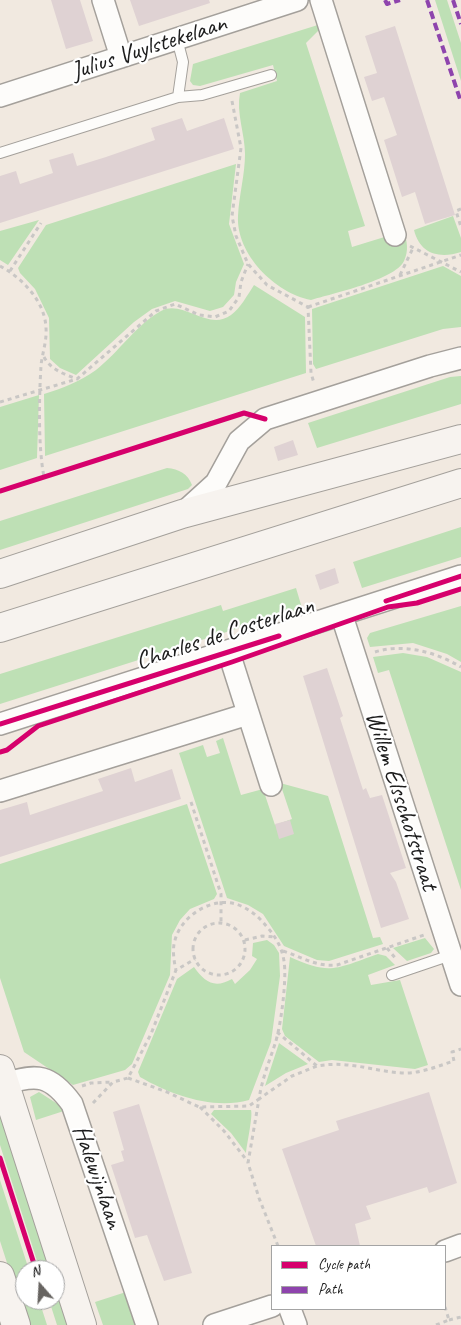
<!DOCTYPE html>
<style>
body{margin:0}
#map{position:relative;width:461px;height:1325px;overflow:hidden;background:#f1e9e0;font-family:Caveat,sans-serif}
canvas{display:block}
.legend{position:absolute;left:271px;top:1245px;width:175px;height:65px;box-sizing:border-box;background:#fff;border:1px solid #a4a4a4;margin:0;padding:6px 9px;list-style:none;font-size:15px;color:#1c1c1c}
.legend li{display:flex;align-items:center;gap:10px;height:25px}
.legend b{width:25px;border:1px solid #a4a4a4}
.north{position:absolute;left:15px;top:1260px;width:50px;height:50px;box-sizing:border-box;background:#fff;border:1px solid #a4a4a4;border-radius:50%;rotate:341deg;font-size:14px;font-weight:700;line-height:20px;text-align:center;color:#1c1c1c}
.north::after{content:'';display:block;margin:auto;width:18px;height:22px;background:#676461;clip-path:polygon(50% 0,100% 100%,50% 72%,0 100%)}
</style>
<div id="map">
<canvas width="461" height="1325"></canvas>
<ul class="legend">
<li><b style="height:6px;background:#d6006c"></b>Cycle path</li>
<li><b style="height:6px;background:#8e44ad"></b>Path</li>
</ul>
<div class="north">N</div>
</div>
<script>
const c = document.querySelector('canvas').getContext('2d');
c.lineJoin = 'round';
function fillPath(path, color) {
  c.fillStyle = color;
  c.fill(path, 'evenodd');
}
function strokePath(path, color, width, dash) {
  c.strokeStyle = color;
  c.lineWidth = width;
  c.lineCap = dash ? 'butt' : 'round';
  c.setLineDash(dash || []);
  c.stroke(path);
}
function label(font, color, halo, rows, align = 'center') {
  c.font = font + ' Caveat,sans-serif';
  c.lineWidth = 4.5;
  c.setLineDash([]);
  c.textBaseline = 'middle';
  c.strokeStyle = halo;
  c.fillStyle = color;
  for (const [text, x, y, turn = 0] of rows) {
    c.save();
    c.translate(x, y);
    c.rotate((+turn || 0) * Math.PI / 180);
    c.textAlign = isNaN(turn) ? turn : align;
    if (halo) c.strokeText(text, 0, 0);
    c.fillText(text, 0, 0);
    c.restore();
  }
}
fillPath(new Path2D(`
 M435,0H447L461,43V81Z
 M321,24L322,27L306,43L365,226L348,231L352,247L404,231C407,242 409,250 404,261C395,280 331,294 311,300C275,293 236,254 238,216C239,195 245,175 245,154C245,134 236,113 240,93L277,81L273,65L200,86L193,85L190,81L193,64Z
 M236,164L229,224L244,264L236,282L234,295L223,307L210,311L175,301L152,309L134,322L76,375L60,368L50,359L49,318L35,289L20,273L18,268L46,225Z
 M453,216L461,238V252C439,259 420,254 414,230Z
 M39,220L8,265L0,260V231Z
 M443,266L461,276V327L443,329L316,369L313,364L312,309Z
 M254,285L305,317L306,373L45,456L44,394C63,388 79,382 96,370C119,352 136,325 161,311C183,299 208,332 231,315C240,309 248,294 254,285Z
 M461,376V404L317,448L308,423L450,377Z
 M39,395L37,458L0,470V407Z
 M167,468C179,469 188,474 192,485L188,489L0,550V521Z
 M461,527V557L362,588L353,562Z
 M296,588L302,608L0,704V674L221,605L223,611Z
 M461,606V662L447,654L413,643L370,647L367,638L370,633Z
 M403,653L427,657L461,672V890L389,670L378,673L373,657Z
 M223,738L241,795L263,789L275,825L292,819L280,783L328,796L373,938L380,937L383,944L329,961L317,960L284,946L263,914L248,905L227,898L179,753L203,745L207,757L220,753L216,741Z
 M187,804L217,894L214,899L190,909L180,920L172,935L170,975L132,1064L125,1070L73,1085L24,1052L0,978V864Z
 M425,938L434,949L431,953L407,961L393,948Z
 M267,940L274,945L279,953L280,976L271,1042L249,1100C213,1110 171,1095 140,1077L138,1072L177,979L194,967C205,982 214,989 232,979L235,984L250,970L257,959L252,956L253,943Z
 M378,954L386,956L395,965L368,975L371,985L400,980L428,1065L415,1069L332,1060L319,1062L285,1036L282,1029L290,957C331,976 337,968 378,954Z
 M279,1043L308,1064L286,1073L265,1086Z
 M39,1092L67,1110L36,1120L30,1097Z
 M0,1095L73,1325H57L49,1300H55V1270H40L0,1145Z
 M214,1110H251C253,1117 247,1142 246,1153L231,1133L211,1114Z
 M0,1180L29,1270H25V1300H39L47,1325H27L0,1241Z
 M126,1292L137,1325H103L95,1302Z`), '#bee0b5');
fillPath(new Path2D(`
 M51,0H80L93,41L66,49Z
 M130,0H209L210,3L139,26Z
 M395,26L455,215L425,224L415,192L402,197L384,140L397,135L384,97L372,101L364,77L377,73L365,36Z
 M182,118L187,131L224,118L234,149L0,223V176L16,171L20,184L53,173L49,160L73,153L77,166L106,157L155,140L151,128Z
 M293,440L298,455L278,461L274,447Z
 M335,568L339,583L320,590L315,575Z
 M327,668L343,716L340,718L363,790L366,788L370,798L382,795L406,868L390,873L396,882L409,919L381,928L303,676Z
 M131,768L135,782L172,769L181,799L0,857V810L27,802L30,815L51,808L103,791L98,779Z
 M290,820L294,834L279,839L275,824Z
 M429,1092L457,1183L429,1193L427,1187L366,1206L371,1219L355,1224L360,1246H316L282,1149L339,1130L336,1121Z
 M139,1104L192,1273L164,1281L147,1235L135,1238L111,1165L124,1161L121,1151L124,1150L113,1112Z`), '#dfd2d3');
const lane = new Path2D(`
 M178,97L202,95L271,75
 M0,153L178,97L183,62L177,39
 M392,975L451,955`);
const street = new Path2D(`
 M103,0L121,57
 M321,0L395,235
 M0,96L297,0
 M183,513L216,483L239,441L265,419L430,366L461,358
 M342,616L461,985
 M229,653L271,785
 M0,724L461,576
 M0,791L248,714
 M5,1084C37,1073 51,1075 72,1104L147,1325
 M445,1251L461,1245
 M290,1309L296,1325
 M214,1325L272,1306`);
const secondary = new Path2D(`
 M0,574L182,514L461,439
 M0,628L461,483
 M0,1069L82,1325
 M0,1276L16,1325`);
strokePath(lane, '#a4a09b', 12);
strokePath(street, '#a4a09b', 24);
strokePath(secondary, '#a4a09b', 30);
strokePath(new Path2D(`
 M232,101L241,148L232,216L236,236L248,264L267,285L308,307L311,373L314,383
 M461,209L456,211L461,227
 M410,246L461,272
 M0,266C22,278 45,301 46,328C47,341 42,354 41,366C39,398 38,446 44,477
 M10,271L41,223
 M400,275L413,248
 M308,307L461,255
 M44,357C51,370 64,374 77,379
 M0,402L77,379L156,311L175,304L199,315L215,317L229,311L239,297L241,282L248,264
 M375,652C403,643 436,652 461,667
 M191,802L221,894V923
 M193 949a26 26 0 1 1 52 0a26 26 0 1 1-52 0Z
 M245,940L262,936L276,937
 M387,948L396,959
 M283,951C302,957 316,967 337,965L424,935
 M277,1032L317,1066C350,1060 374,1072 405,1073C422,1073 438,1066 454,1061L452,1052L461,1049
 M128,1078L167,1092L199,1107L249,1106L259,1099C262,1079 269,1062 275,1044C281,1026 287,979 284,961C282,948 276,937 267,927C260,918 252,911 241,906C216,894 182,914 175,940C172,949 174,962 176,970
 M82,1086L91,1083L113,1082
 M93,1103L113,1082L128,1078L151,1034L176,970L195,959
 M200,1107L224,1131L248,1162
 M278,1246L259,1198L248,1163L259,1099L292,1076L317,1066
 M449,1320L461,1317
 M436,1325L449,1320L445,1307`), '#c9c7c5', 3, [4, 4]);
strokePath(lane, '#fdfcfa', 10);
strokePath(street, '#fdfcfa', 21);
strokePath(secondary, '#f7f3ef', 28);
strokePath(new Path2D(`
 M385,0L387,4L400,0
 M427,0L461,102
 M453,0L461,24`), '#8e44ad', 4, [8, 4]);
strokePath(new Path2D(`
 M0,491L244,413L265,419
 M386,601L461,576
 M0,724L279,636
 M0,752L7,750L38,726L232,662L388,607L417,603L461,589
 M0,1158L36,1270`), '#d6006c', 5);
label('25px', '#1c1c1c', '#fff', [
 ["Julius Vuylstekelaan",149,48,-18],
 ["Charles de Costerlaan",225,634,-18],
 ["Willem Elsschotstraat",401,801,72],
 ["Halewijnlaan",97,1177,71]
]);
</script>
